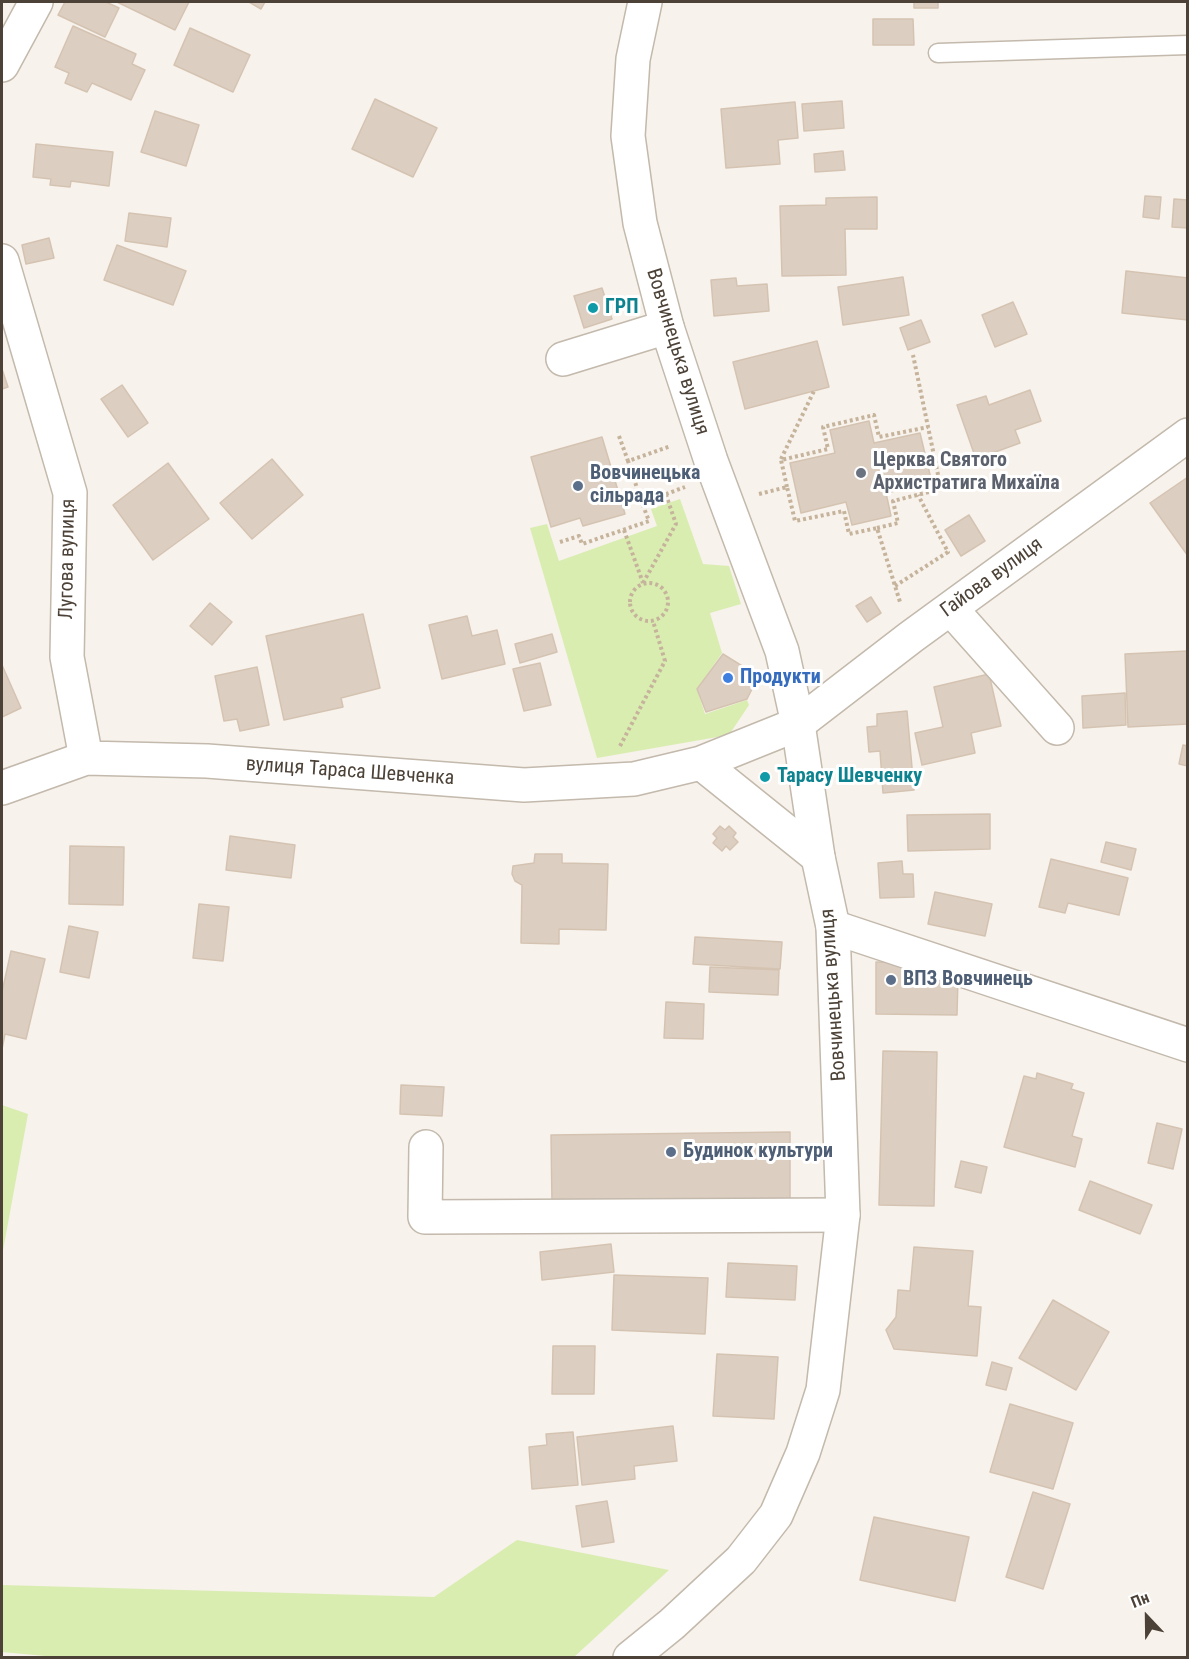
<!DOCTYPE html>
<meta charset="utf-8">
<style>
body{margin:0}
#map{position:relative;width:1189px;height:1659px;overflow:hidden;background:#f7f2eb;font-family:"Roboto Condensed",sans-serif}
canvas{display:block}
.frame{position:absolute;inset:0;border:3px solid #4c4238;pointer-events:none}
.north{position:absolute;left:1117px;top:1587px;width:60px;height:60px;-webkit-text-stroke:4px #fff;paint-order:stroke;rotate:338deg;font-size:16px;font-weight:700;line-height:24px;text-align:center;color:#4c4238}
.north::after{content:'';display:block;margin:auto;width:21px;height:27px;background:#4c4238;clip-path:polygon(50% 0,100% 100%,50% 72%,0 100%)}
</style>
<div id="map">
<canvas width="1189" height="1659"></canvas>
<div class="frame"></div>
<div class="north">Пн</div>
</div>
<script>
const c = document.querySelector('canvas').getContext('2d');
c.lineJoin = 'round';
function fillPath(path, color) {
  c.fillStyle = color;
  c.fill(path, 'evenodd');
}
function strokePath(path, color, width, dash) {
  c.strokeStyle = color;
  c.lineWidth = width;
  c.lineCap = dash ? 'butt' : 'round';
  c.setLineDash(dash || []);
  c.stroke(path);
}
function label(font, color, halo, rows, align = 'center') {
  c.font = font + ' "Roboto Condensed",sans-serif';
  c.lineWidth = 6;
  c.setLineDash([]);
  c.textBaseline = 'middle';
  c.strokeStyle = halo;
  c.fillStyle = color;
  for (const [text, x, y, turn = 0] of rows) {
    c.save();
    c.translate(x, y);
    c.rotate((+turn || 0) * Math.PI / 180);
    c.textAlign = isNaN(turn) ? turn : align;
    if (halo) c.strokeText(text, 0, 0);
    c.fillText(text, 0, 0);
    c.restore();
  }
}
fillPath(new Path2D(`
 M680,499L703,564L729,566L741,604L710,613L722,653L697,689L705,714L747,700L749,705L729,735L597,758L530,528L547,524L559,561L657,526L651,509Z
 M2,1105L28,1114L2,1256Z
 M517,1540L669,1570L574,1657L67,1658L2,1652V1585L434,1597Z`), '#d9edb1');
const building = new Path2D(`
 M65,2H106L119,8L105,37L58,15Z
 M117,2H189L175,30Z
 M249,2H265L261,9Z
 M914,2H938V8H914Z
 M873,19H913L914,45H873Z
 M73,26L136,54L132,64L145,70L131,100L92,83L87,92L65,83L69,73L55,67Z
 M190,28L250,55L233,92L174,65Z
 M375,99L437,128L413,177L352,149Z
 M842,101L844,128L804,131L802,104Z
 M795,102L798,138L778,140L780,164L726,168L721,109Z
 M155,111L199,125L186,166L141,152Z
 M36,144L113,152L109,186L71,181L70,187L50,185L51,179L33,177Z
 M843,151L845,170L815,172L814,154Z
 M1145,196L1161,197L1159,219L1143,217Z
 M877,197V229H845L846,275L782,276L780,206L826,205V198Z
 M1174,199L1188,200V228L1172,227Z
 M129,213L171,218L167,247L125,241Z
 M49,238L54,258L26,264L22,245Z
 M117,245L186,271L173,305L104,280Z
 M1126,271L1188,278V320L1122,313Z
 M903,277L909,315L843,325L838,287Z
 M736,278L737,286L767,284L769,311L714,316L711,280Z
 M602,288L612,319L584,328L574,296Z
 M1013,302L1027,334L995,347L982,315Z
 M921,320L930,342L908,350L900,328Z
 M817,341L829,387L745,409L733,362Z
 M2,369L8,387L2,389Z
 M122,385L148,423L128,437L101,399Z
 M1030,390L1041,421L1015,430L1020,443L976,459L957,405L986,396L989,405Z
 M869,421L874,443L920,433L932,483L886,493L891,516L852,525L846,502L801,513L790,463L835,453L830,430Z
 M602,437L625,514L583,526L580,518L551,527L531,457Z
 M272,459L303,495L252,539L220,503Z
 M168,463L209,519L153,560L113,505Z
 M1188,477V556L1150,503Z
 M969,515L985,541L961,556L945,530Z
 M871,597L881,613L867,622L856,606Z
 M210,603L232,622L212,645L190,626Z
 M363,614L380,688L341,698L343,707L284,720L266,636Z
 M467,616L472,636L497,630L505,664L442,679L429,625Z
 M552,634L557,652L520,663L515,644Z
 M1188,651V724L1128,727L1125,654Z
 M723,654L747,669L753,687L747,699L706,712L697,689Z
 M540,663L551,705L524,711L513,669Z
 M2,665L21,708L2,717Z
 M257,667L269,725L240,731L237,719L224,721L215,676Z
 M989,674L1001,726L971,733L975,753L922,765L915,733L943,727L934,687Z
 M1125,693L1126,725L1083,728L1082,696Z
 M907,711L914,790L883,793L880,751L869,752L867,727L877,726V714Z
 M1183,745L1188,746V766L1179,764Z
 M990,814V849L908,851L907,815Z
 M720,826L725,830L729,826L736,833L733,837L738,842L730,850L726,846L722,851L713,843L717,838L713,834Z
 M230,836L295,845L291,878L226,870Z
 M1106,842L1136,849L1131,870L1101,862Z
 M70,846L124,847L123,905L69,904Z
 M535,854H562V863L608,864L606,930L559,929V944L521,943L522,885L515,881L512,874L513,866L534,863Z
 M1051,859L1128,878L1119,915L1068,903L1065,913L1039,907Z
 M902,861L903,874H913L914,897L880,898L878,863Z
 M935,892L992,904L985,936L928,924Z
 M199,904L229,907L223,961L193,958Z
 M69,926L98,932L89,978L60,972Z
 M695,937L782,942L780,969L693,964Z
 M11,951L45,959L26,1039L5,1034L2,1049V992Z
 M876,962L916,963V977H958L957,1015L876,1014Z
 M710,967L779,970L778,995L709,992Z
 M666,1002L704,1004L703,1039L664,1038Z
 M883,1051L937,1052L934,1206L879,1205Z
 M1037,1073L1073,1084L1071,1089L1084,1093L1072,1136L1082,1139L1075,1167L1004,1147L1024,1076L1036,1079Z
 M401,1085L444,1087L442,1116L400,1114Z
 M1157,1123L1182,1129L1173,1169L1148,1163Z
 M790,1132V1201L552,1204L551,1135Z
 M961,1161L987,1167L981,1193L955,1187Z
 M1090,1181L1152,1205L1140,1234L1079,1210Z
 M611,1244L614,1272L542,1280L540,1252Z
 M914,1247L973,1251L968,1306L981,1307L977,1356L894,1349L886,1330L896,1317L898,1290L910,1291Z
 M728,1263L797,1266L795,1300L726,1297Z
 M614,1275L708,1278L705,1334L612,1330Z
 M1053,1300L1109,1332L1076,1390L1019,1358Z
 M553,1346H595L594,1394H552Z
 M717,1354L778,1357L774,1419L713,1416Z
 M992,1362L1012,1368L1006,1390L986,1385Z
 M1010,1404L1073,1423L1053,1489L990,1472Z
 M673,1426L677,1461L634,1466L635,1479L582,1485L577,1437Z
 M573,1432L578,1485L532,1489L529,1447L547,1445L546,1434Z
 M1033,1492L1070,1504L1043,1589L1006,1577Z
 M607,1501L614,1542L582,1547L576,1506Z
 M874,1517L969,1537L955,1601L860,1580Z`);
fillPath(building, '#dccfc2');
strokePath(building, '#d5c3b2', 1.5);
const service = new Path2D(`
 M938,53L1188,45`);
const minor = new Path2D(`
 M2,65L36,2
 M2,261L70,493L67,657L86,758
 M563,359L667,327
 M951,609L1057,728
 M701,763L818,857
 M2,788L86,758L207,761L524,785L634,779L701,763L798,724L911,637L1188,435
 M833,927L1188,1045
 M426,1147L425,1217L843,1215`);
const tertiary = new Path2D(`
 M630,1658L672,1624L741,1560L776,1515L803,1453L823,1390L843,1215L833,927L818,857L798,724L782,651L711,461L667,327L640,223L628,136L633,59L645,2`);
strokePath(service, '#c3b9ac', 21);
strokePath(minor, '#c3b9ac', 36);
strokePath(tertiary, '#c3b9ac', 36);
strokePath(new Path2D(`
 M619,436L628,461
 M781,459L814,391
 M787,487L781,460L828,449L823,427L874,415L879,437L928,427
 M759,494L787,487L795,521L844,511L849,534L877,528L900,602
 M642,503L628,461L671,446
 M877,528L898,523L893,501L941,489L913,355
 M624,530L643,583
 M560,542L579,536L582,544L649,521L642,503L685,487
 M630 602a19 19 0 1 1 38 0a19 19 0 1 1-38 0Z
 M643,583L676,524L666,495
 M895,586L948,552L918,495
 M620,746L665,661L653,621`), '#c6b39c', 4, [3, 3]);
strokePath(service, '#fff', 18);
strokePath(minor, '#fff', 33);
strokePath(tertiary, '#fff', 33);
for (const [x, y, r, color] of [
 [593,308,6,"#0f9aa8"],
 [861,473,6,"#6b7280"],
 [578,486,6,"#5c6f8a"],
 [728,678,6,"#3f7fe0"],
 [765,777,6,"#0f9aa8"],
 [891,980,6,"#5c6f8a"],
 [671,1152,6,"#5c6f8a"]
]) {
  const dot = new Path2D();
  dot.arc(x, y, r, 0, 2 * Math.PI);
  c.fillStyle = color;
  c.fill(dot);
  strokePath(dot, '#fff', 2);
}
label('bold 20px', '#0d838f', '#fff', [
 ["ГРП",605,308],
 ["Тарасу Шевченку",777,777]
], 'left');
label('20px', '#4c4238', '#fff', [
 ["Вовчинецька вулиця",677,352,73],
 ["Лугова вулиця",68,559,-89],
 ["Гайова вулиця",992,578,-36],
 ["вулиця Тараса Шевченка",350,772,4],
 ["Вовчинецька вулиця",834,995,-94]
]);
label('bold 20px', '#5b616d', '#fff', [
 ["Церква Святого",873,461],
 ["Архистратига Михаїла",873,484]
], 'left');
label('bold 20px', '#4e5e75', '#fff', [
 ["Вовчинецька",590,474],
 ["сільрада",590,497],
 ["ВПЗ Вовчинець",903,980],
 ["Будинок культури",683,1152]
], 'left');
label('bold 20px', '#366cbe', '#fff', [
 ["Продукти",740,678]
], 'left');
</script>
